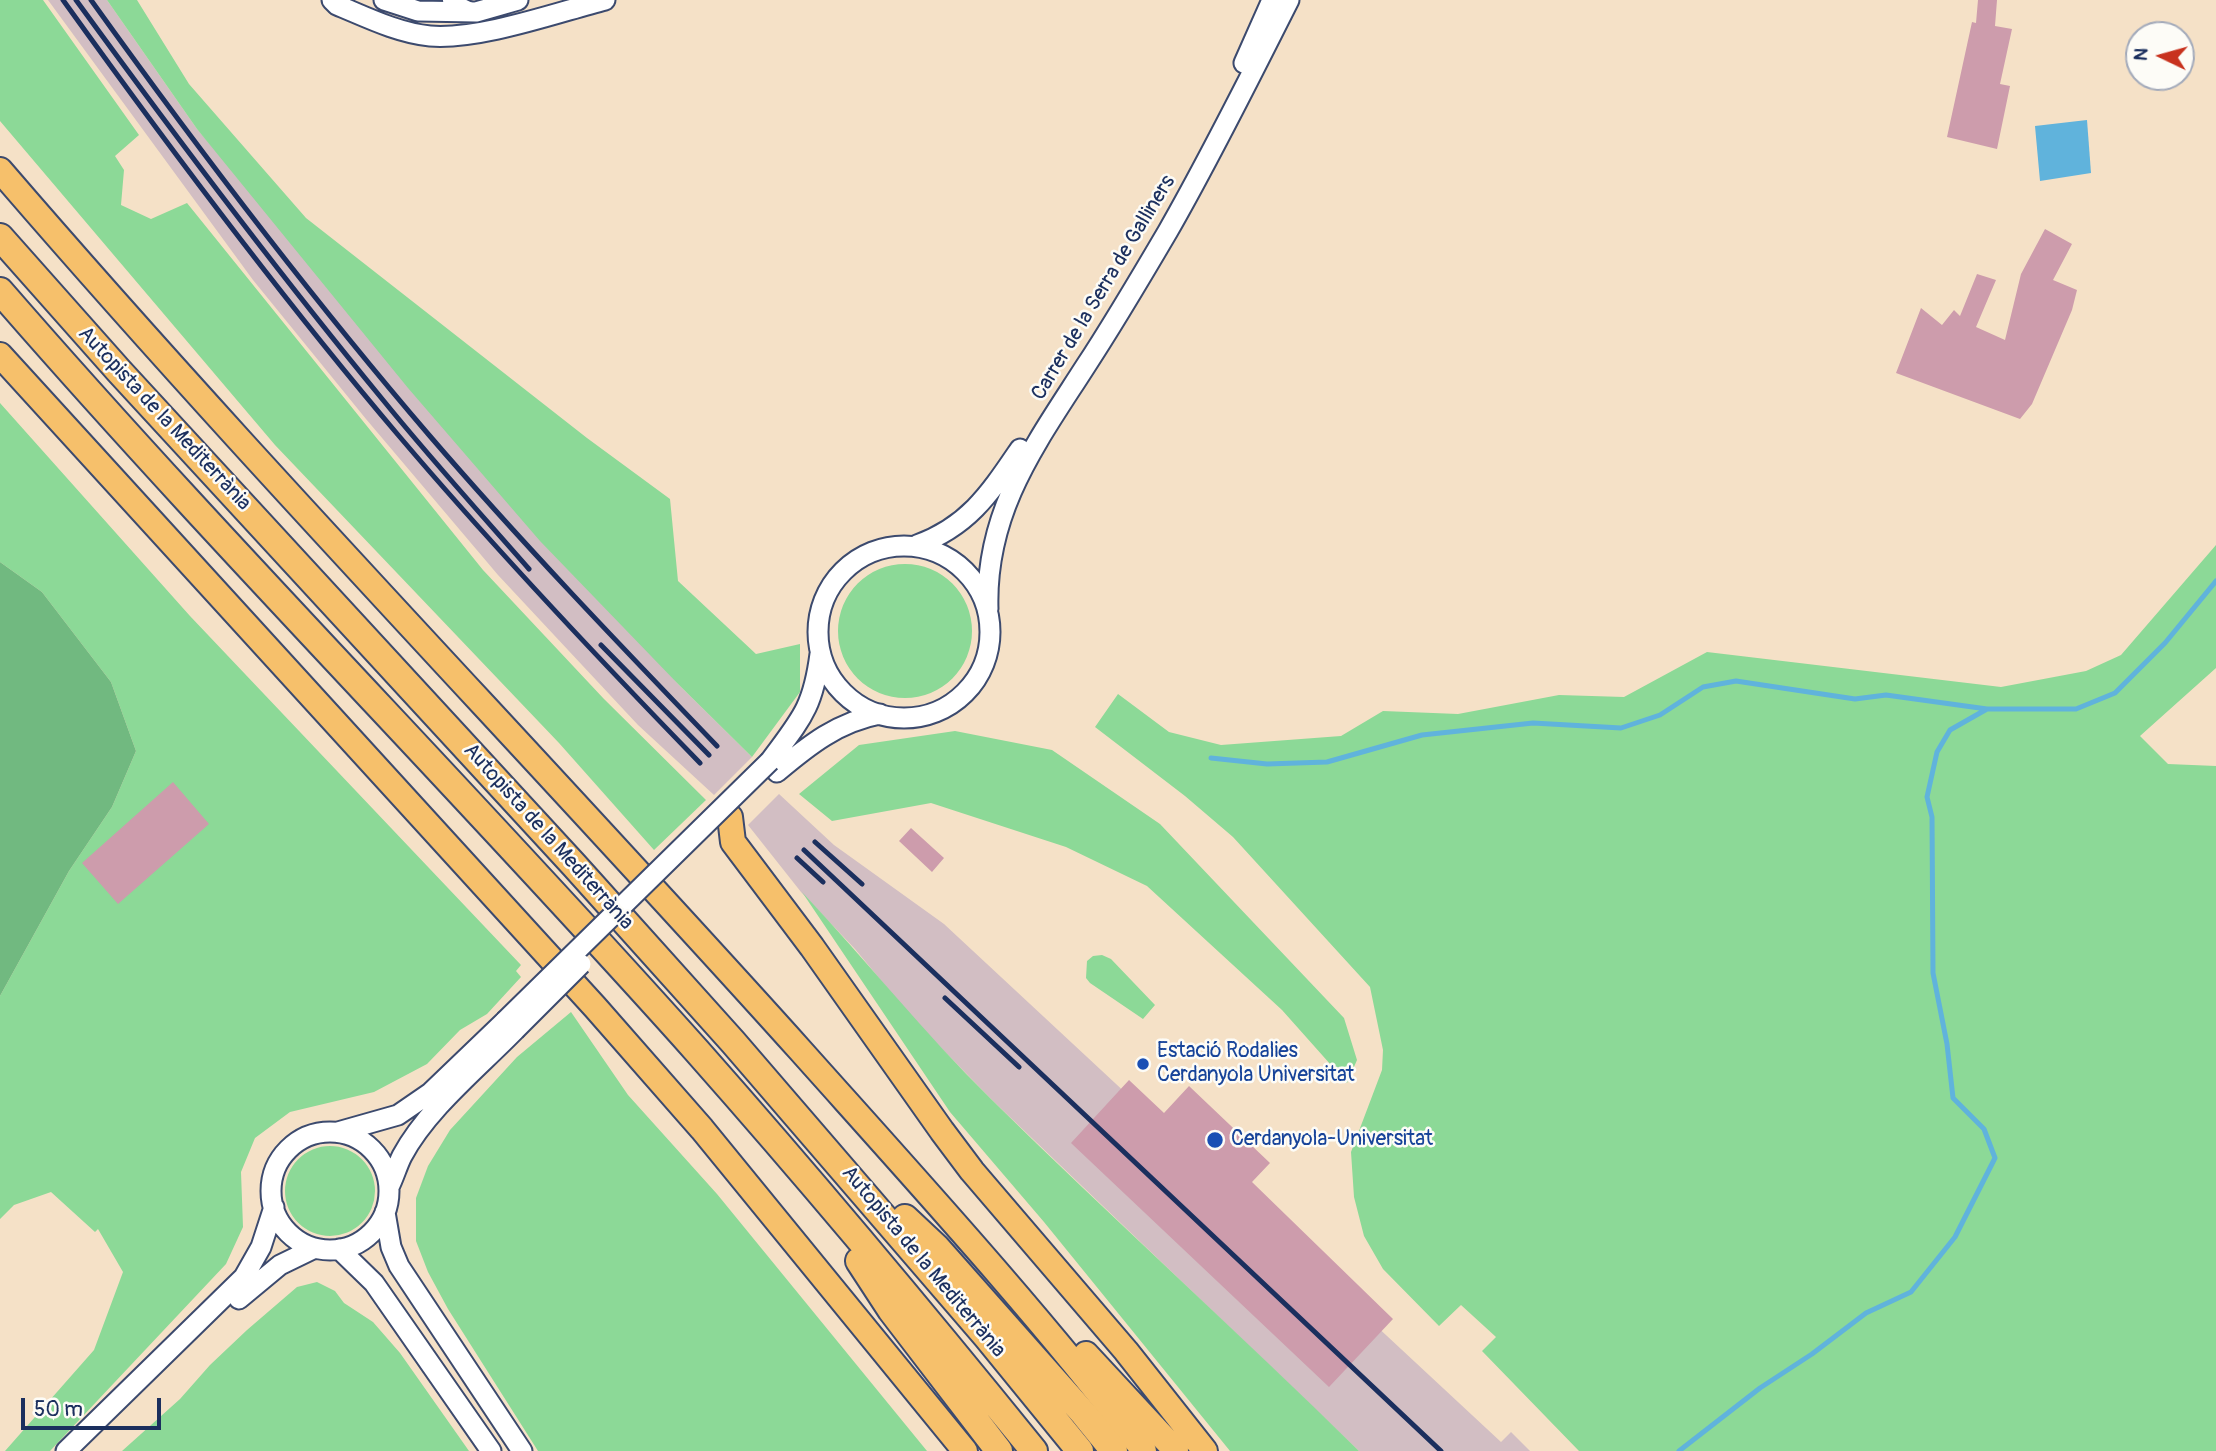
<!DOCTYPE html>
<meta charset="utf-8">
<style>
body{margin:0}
#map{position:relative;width:2216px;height:1451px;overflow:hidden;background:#f5e1c7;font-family:Pangolin,sans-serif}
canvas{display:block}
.north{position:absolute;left:2125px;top:21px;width:70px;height:70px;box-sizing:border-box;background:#fdfcf7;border:2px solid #a3aaba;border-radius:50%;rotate:275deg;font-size:19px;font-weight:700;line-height:28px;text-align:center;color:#1b2f5e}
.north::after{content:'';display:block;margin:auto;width:24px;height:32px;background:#c8321e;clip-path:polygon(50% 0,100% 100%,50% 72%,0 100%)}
.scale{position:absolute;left:21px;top:1398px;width:140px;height:32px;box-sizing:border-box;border:4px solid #1b2f5e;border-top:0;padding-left:9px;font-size:21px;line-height:24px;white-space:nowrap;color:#1b2f5e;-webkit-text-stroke:5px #fdfcf7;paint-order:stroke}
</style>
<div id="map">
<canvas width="2216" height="1451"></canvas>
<div class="north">N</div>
<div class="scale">50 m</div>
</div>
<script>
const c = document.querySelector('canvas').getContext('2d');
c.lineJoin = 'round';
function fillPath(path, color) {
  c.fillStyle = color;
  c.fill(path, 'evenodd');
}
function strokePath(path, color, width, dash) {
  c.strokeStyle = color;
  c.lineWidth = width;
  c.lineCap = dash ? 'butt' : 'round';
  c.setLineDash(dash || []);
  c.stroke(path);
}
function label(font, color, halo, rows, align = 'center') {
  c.font = font + ' Pangolin,sans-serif';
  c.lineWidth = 5;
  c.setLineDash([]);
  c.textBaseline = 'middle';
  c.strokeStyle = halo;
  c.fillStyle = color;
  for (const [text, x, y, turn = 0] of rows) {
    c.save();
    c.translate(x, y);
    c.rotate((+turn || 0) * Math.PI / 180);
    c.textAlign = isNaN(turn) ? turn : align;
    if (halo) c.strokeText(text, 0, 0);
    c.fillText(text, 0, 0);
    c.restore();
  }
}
fillPath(new Path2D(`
 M48,0H107L197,129L679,685L752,757L714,795L638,725L498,575L366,419L253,280Z
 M779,794L834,845L944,924L1501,1442L1511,1432L1530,1451H1359L991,1099L913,1019L855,949L801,892L748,825Z`), '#d2bec3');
fillPath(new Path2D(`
 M0,0H43L139,135L115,156L124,170L121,205L151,219L187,203L483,570L604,699L706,800L654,850L559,743L275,445L0,121Z
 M107,0H137L189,84L306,218L587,438L670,499L678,581L756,654L800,644V692L752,757L679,685L540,541L408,388L197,129Z
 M0,403L190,616L521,965L516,971L521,977L487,1014L460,1030L427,1064L374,1092L290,1112L255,1138L241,1172L243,1227L226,1264L50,1451H5L94,1350L123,1272L98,1229L95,1232L51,1192L14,1205L0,1219V996L69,871L112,807L136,751L111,682L42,592L0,562Z
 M2216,545V668L2140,736L2168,764L2216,766V1451H1579L1482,1351L1496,1337L1461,1305L1439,1326L1383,1269L1364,1236L1354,1197L1351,1152L1382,1070L1383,1050L1370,987L1233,837L1185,796L1095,727L1118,694L1169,732L1221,745L1341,736L1383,711L1458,714L1559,695L1624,697L1707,652L2001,687L2086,671L2121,655Z
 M838 631a67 67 0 1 1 134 0a67 67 0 1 1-134 0Z
 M955,731L1052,750L1160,824L1344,1018L1357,1060L1347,1083L1282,1010L1147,886L1066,847L931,803L832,821L799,794L859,745Z
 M802,892C866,960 924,1033 991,1099C1112,1218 1238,1332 1359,1451H1230L1044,1222L950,1112Z
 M1102,955L1111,959L1155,1005L1143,1019L1090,983L1086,978L1087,961L1093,956Z
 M571,1012L628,1095L717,1194L927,1451H538L448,1309L428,1272L416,1241V1198L428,1166L450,1130L517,1057Z
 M285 1191a45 45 0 1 1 90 0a45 45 0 1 1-90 0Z
 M317,1282L335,1291L344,1303L373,1322L400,1353L469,1451H122L180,1399L210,1365L247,1330L297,1287Z`), '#8cd997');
fillPath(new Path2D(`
 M0,562L42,592L111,682L136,751L112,807L69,871L0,996Z`), '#71b980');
fillPath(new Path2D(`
 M2087,120L2091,173L2040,181L2035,126Z`), '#60b3dc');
strokePath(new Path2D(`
 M1211,758L1267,764L1327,762L1422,735L1533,723L1621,728L1660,715L1703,687L1736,681L1855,699L1886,695L1987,709
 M1679,1451L1760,1388L1812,1354L1866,1313L1911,1292L1955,1237L1995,1158L1984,1129L1953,1098L1947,1044L1933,973L1932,817L1927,797L1937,752L1950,730L1987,709H2076L2115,693L2165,643L2216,581`), '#60b3dc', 5);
fillPath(new Path2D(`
 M1978,0H1997L1995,26L2012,29L2000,84L2010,86L1997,149L1947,137L1972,22L1976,23Z
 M2045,229L2072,244L2053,280L2077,290L2072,310L2032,404L2020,419L1896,373L1921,308L1942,325L1954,310L1960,316L1977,274L1996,280L1976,327L2005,340L2021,274Z
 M173,782L209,824L118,904L82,863Z
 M911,828L944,858L932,872L899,841Z
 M1129,1080L1164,1113L1189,1086L1270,1163L1252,1182L1393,1319L1329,1387L1071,1143Z`), '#cd9cac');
const minor = new Path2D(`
 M450,0L471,10`);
const tertiary = new Path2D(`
 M332,0L337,5C366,17 398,33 430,36C480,40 555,13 605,0
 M384,0L418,11L476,12L518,0
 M1244,63L1272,0
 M917,545C969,526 990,493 1020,449
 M818 632a86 86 0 1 1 172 0a86 86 0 1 1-172 0Z
 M988,609C985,511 1035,445 1085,367C1114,323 1141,277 1168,231C1211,156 1250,77 1289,0
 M770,761C801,719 813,708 820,654
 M777,772C809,745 838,722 880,714
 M338,1132L398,1115L430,1093L505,1021
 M271 1191a59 59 0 1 1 118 0a59 59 0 1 1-118 0Z
 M389,1187C394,1177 397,1166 402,1156C427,1109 478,1068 515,1030
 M385,1212L391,1247L399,1266L522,1451
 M339,1249L374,1283L491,1451
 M239,1299L280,1265L315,1248
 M66,1451L244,1277L261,1247L274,1207`);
const trunk = new Path2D(`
 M0,170C259,471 536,756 801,1051C918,1182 1037,1312 1144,1451
 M0,355L595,1007L702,1129L965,1451
 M730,817L733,842L812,947L942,1131L972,1171L1126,1351L1205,1451
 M1086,1354L1176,1451`);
const motorway = new Path2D(`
 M0,237L119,371L574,865L733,1042L987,1337L1080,1451
 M0,291C225,550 468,794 697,1051C812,1181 924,1315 1034,1451
 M905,1218L937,1248L1084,1414L1114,1451
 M859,1261L891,1310L999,1451`);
strokePath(minor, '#3c4a6e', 18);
strokePath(tertiary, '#3c4a6e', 23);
strokePath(trunk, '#3c4a6e', 28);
strokePath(motorway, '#3c4a6e', 30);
strokePath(minor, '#fff', 14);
strokePath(tertiary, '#fff', 19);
strokePath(trunk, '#f6c06b', 24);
strokePath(motorway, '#f6c06b', 26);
strokePath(new Path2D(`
 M63,0C170,149 280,296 399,436C495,549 597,657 700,763
 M76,0C175,136 276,270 383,400C430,458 480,513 529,569
 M91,0C198,149 309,295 429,435C521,542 619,644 717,746
 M601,645L709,755
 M815,842L862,884
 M804,850L1441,1451
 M797,858L823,882
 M945,998L1019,1067`), '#1b2f5e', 5);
const tertiaryBridge = new Path2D(`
 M505,1021L770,761
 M515,1030L581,964`);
strokePath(tertiaryBridge, '#3c4a6e', 23, []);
strokePath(tertiaryBridge, '#fff', 19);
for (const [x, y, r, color] of [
 [1143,1064,7,"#1a4fb4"],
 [1215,1140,9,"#1a4fb4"]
]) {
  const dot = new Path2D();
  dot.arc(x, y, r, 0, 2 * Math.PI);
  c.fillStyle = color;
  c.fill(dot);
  strokePath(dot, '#fdfcf7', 2.5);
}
label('21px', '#1b2f5e', '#fdfcf7', [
 ["Carrer de la Serra de Galliners",1104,288,-59],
 ["Autopista de la Mediterrània",164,419,47],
 ["Autopista de la Mediterrània",548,837,48],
 ["Autopista de la Mediterrània",923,1262,50]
]);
label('21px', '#164399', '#fdfcf7', [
 ["Estació Rodalies",1157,1052],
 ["Cerdanyola Universitat",1157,1076],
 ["Cerdanyola-Universitat",1231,1140]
], 'left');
</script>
